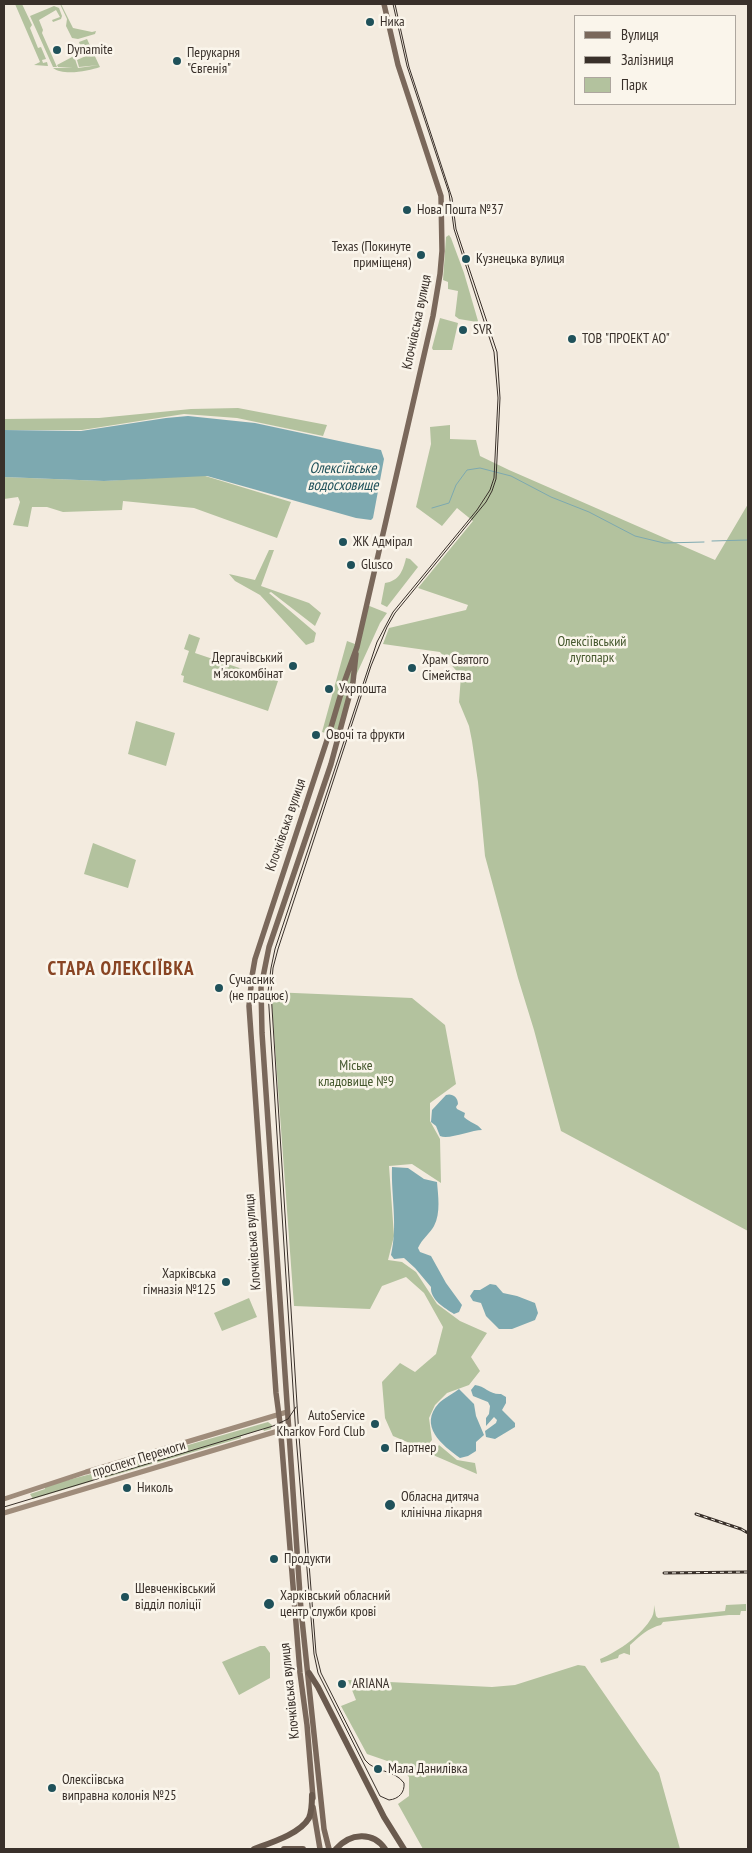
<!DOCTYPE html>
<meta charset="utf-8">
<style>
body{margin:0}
#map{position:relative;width:752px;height:1853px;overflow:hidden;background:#f3ebdf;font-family:"PT Sans Narrow",sans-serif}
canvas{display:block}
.frame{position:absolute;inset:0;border:5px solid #39302a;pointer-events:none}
.legend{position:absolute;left:574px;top:15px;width:162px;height:90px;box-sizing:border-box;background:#faf5eb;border:1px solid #ada69e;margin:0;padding:6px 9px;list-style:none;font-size:15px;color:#39302a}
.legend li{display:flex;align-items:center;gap:10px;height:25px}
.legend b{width:25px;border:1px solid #ada69e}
</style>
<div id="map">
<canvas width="752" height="1853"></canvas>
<div class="frame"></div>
<ul class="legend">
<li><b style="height:6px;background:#7a685b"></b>Вулиця</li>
<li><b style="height:6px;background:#39302a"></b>Залізниця</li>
<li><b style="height:14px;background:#b3c29e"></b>Парк</li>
</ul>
</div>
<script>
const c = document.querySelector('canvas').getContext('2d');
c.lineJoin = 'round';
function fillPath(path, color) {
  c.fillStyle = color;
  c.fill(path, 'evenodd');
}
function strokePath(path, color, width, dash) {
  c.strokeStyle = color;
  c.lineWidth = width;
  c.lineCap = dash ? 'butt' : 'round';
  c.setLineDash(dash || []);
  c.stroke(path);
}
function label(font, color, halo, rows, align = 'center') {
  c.font = font + ' "PT Sans Narrow",sans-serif';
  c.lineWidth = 5;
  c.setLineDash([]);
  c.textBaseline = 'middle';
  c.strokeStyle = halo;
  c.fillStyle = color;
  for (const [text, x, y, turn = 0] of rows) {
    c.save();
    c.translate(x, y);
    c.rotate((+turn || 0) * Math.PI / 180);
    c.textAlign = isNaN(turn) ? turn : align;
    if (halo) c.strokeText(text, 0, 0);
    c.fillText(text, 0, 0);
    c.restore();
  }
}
fillPath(new Path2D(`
 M15,4H22L32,25L30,28L38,48L41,47L46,59L42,60L43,63L47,62L48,66L34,65L40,62Z
 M60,4H61L73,28L92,32L96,31L95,34L78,39L72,38L66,26L67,19Z
 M54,6L59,8L62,16L61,19L53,22L52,20L60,17L56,10L39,20L43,30L42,33L57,67H53L30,16Z
 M87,39L99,65L79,67L77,60L88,55L84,44L80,45L79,42Z
 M74,56L78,68L99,65L100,67C89,71 63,76 53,68H73L58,67L57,65Z
 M449,235L451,238L464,273L478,321L477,322L459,319L455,316L458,291L448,289V282L443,280L446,237Z
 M440,318L458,323L452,350H433L432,348Z
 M238,408L327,425L323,436L237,418L184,414L82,430H4V419L99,418L191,409Z
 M450,425V439L476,440L480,456L509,470L715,560L748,504V1231L561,1131L534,1030L518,978L485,856L478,782L472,741L469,726L459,702L461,676L440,652L383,644L389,628L466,610L468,605L418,588L473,521L457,508L442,526L416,507L431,444L430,427Z
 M202,475L291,502L277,538L194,508L123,501L122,510L63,512L47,507H32L28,527L13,525L20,502L18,497L4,499V477L104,481Z
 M269,550H274L261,586L309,603L321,613L315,626L271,592L269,593L316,633L314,642L306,645L260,595L235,581L229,574L255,580Z
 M406,558L410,559L418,567L387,607L381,604L385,583C399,581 403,571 406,558Z
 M367,605L387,613L380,623L353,682L339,737L322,732L347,641L355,644Z
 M189,634L200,638L195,653L278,681L268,711L183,682L184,676L181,675L189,651L184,649Z
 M136,721L175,733L166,766L128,754Z
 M93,843L136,860L128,888L84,874Z
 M271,992L412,998L445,1025L456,1084L430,1103V1121L440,1139L441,1183L412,1164L389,1166L394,1236L388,1260L402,1262L416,1272L437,1304L460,1321L487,1333L471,1357L480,1371L469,1385L447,1393L435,1405L429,1418L432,1440L424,1449L393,1436L385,1418L382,1382L400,1363L415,1372L436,1354L443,1327L424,1293L406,1277L382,1286L370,1309L294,1306Z
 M249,1298L257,1317L222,1331L214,1313Z
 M268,1422L272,1425L271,1429L264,1431L263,1429L241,1436V1438L101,1479L98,1471Z
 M439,1445L457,1460L475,1463L477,1474L433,1455Z
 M91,1474L93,1481L33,1499L30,1494L45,1489V1486Z
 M746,1604V1611H741L740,1615H729L663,1622L661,1625C648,1628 640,1636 630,1645V1655L624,1653L619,1655L618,1658L601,1663L600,1659C619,1651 642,1635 652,1617C654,1613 654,1609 654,1605L656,1616L658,1618L725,1611L726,1605Z
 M260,1646H265L270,1653V1678L239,1695L222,1662Z
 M578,1665L585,1666L659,1773L680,1849H423L398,1804L409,1796V1777L396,1764L367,1754L341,1706L356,1700L348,1680L492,1687L515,1685Z`), '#b3c29e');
fillPath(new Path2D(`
 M188,416L255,423L381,450L384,459L373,518L371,520L356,518L207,476L104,481L4,477V430L81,431L166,418Z
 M446,1095C452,1093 458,1097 458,1104L456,1107L457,1109L465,1113L464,1117C470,1123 477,1123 482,1130C471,1130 449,1140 440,1136L436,1126L431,1122L432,1110Z
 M392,1167L408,1168L424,1179L437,1182C438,1195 441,1213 434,1226C431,1232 422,1239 418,1248L420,1252L431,1256L446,1283L462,1305L459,1312L454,1314C445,1308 430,1300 431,1287L415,1268L404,1258L394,1259L391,1255C398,1226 391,1196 392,1167Z
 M490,1284L496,1285L503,1293L517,1296L535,1303L538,1313L535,1320L512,1329H499L486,1316L481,1303L473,1301L470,1296L474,1290H480Z
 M475,1385C485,1386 490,1395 501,1394L506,1397V1403L502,1410L515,1423V1427L495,1439L486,1437L485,1431L496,1423L497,1420L494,1417L486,1426V1418L489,1414L490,1406L488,1402L473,1396L471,1390Z
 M459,1389L474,1404L476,1416L484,1435L476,1442V1451L468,1456L460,1458C442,1445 418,1426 439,1403C444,1398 453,1394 459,1389Z`), '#7da9b0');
strokePath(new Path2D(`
 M432,508L449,503L456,485L467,470L480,468L511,476L551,497L589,512L635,536L664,543L704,542
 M712,541L748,540`), '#7da9b0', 1);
strokePath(new Path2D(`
 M4,1499L86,1472L287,1412
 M4,1513L288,1428`), '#9f8c7b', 5);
strokePath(new Path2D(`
 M313,1798L307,1725L300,1673L280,1423L276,1393L249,1006L252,976L255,959L329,734L345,680L357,647L433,316L440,274L442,251L441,196L398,65L384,4
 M313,1807L320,1849
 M329,1849L324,1829L301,1610L262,1033L261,987L269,947L331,764L353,682L356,654`), '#7a685b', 5.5);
strokePath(new Path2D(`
 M309,1673L318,1687L384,1817L404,1849
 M254,1849C270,1843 300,1834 309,1818C312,1811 312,1803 312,1795
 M284,1849H303
 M336,1849C350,1833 373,1831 385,1849`), '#6a5a4e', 6);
strokePath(new Path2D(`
 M393,4L407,66L449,193L454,229L494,352L498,398L494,478L490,490L477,510L393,612L377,642L275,949L271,968L268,992L296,1436L314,1654L318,1673L380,1796L389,1800C399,1799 405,1792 404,1783C394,1769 375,1773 365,1760L321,1673L316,1653L299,1436L271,992L273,968L278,949L371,666L387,627L395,613L486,502L492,491L496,479L500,398L497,352L456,229L452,198L409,67L395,4
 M4,1507L273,1426L288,1419L296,1407`), '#39302a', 1);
const rail = new Path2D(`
 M696,1514L741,1529L748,1533
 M664,1573L748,1572`);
strokePath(rail, '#39302a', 3);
strokePath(rail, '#faf5eb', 1, [4]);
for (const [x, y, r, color] of [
 [370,22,5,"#1f515a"],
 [57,50,5,"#1f515a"],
 [177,61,5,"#1f515a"],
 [407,210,5,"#1f515a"],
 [421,255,5,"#1f515a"],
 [466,259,5,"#1f515a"],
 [463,330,5,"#1f515a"],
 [572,339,5,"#1f515a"],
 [343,542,5,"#1f515a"],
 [351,565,5,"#1f515a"],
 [293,666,5,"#1f515a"],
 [412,668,5,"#1f515a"],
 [329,689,5,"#1f515a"],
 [316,735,5,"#1f515a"],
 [219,988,5,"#1f515a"],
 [226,1282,5,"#1f515a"],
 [375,1424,5,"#1f515a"],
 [385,1448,5,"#1f515a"],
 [127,1488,5,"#1f515a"],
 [390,1505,6,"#1f515a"],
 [274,1559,5,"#1f515a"],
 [125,1597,5,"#1f515a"],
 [269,1604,6,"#1f515a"],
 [342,1684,5,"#1f515a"],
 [378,1769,5,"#1f515a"],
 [52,1788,5,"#1f515a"]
]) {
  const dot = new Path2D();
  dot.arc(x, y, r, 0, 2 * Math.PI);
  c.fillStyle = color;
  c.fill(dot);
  strokePath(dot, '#faf5eb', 2);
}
label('14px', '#39302a', '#faf5eb', [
 ["Ника",380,22],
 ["Dynamite",67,50],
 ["Перукарня",187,53],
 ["\"Євгенія\"",187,69],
 ["Нова Пошта №37",417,210],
 ["Texas (Покинуте",411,247,"right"],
 ["приміщеня)",411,263,"right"],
 ["Кузнецька вулиця",476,259],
 ["SVR",473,330],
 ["ТОВ \"ПРОЕКТ АО\"",582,339],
 ["ЖК Адмірал",353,542],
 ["Glusco",361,565],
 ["Дергачівський",283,658,"right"],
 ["м'ясокомбінат",283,674,"right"],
 ["Храм Святого",422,660],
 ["Сімейства",422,676],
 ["Укрпошта",339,689],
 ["Овочі та фрукти",326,735],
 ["Сучасник",229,980],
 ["(не працює)",229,996],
 ["Харківська",216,1274,"right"],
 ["гімназія №125",216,1290,"right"],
 ["AutoService",365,1416,"right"],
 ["Kharkov Ford Club",365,1432,"right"],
 ["Партнер",395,1448],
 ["Николь",137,1488],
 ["Обласна дитяча",401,1497],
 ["клінічна лікарня",401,1513],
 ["Продукти",284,1559],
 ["Шевченківський",135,1589],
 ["відділ поліції",135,1605],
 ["Харківський обласний",280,1596],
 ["центр служби крові",280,1612],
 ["ARIANA",352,1684],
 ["Мала Данилівка",388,1769],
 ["Олексіівська",62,1780],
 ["виправна колонія №25",62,1796]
], 'left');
label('14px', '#39302a', '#faf5eb', [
 ["Клочківська вулиця",417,322,-78],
 ["Клочківська вулиця",286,825,-71],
 ["Клочківська вулиця",253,1242,-94],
 ["проспект Перемоги",139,1459,-17],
 ["Клочківська вулиця",290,1691,-96]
]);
label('14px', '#44572d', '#faf5eb', [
 ["Олексіївський",592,642],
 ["лугопарк",592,658],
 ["Міське",356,1066],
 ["кладовище №9",356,1082]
]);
label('italic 15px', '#1f515a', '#faf5eb', [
 ["Олексіївське",343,469],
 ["водосховище",343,486]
]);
c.letterSpacing = '1px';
label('bold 19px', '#884423', '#faf5eb', [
 ["СТАРА ОЛЕКСІЇВКА",121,970]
]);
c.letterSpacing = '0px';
</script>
